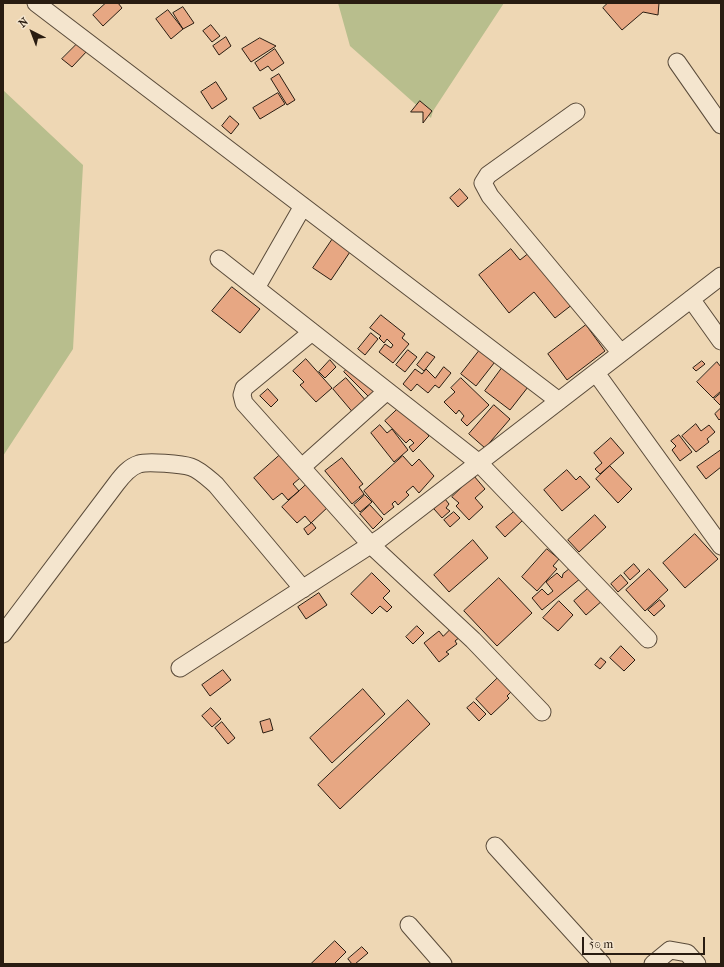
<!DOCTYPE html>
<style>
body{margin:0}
#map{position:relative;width:724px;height:967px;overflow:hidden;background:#eed7b4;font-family:"IM FELL French Canon",serif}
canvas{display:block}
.frame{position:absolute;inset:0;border:4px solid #291c11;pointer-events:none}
.north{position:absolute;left:12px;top:12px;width:40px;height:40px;-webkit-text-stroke:3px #f4e5ce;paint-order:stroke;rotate:318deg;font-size:11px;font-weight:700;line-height:16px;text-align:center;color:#291c11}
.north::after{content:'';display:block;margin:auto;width:14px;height:18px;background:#291c11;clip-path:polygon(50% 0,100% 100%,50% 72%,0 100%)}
.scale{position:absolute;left:582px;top:937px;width:123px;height:18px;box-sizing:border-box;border:2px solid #291c11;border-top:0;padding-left:5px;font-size:12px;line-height:14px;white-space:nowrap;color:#291c11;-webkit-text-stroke:3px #f4e5ce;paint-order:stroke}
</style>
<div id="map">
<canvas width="724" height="967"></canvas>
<div class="frame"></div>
<div class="north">N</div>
<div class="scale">50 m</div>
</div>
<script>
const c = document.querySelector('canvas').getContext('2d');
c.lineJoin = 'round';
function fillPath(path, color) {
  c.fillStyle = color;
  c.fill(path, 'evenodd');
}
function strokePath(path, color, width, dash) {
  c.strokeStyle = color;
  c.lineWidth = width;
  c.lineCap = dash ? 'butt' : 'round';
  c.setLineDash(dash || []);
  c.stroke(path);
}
fillPath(new Path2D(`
 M338,3H504L433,111L431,118L350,46Z
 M3,90L83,165L73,349L3,456Z`), '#b8be8d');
const building = new Path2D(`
 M106,3H118L122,8L103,26L93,15Z
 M608,3H659L658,15L643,12L622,30L603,8Z
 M183,7L194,23L183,29L173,13Z
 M168,10L183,29L171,39L156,19Z
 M211,25L220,36L212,42L203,31Z
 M226,37L231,46L219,55L213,46Z
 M260,38L276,46L251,62L242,49Z
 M79,42L88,50L72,67L62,59Z
 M275,49L284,63L272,71L268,66L260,71L255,63Z
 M279,74L295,100L287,105L271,79Z
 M216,82L227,99L212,109L201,92Z
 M278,93L285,104L260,119L253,108Z
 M420,101L432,111L423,123V112H411Z
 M230,116L239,124L231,134L222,126Z
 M460,189L468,198L458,207L450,198Z
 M336,234L354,246L331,280L313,268Z
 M511,249L520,260L530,252L573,304L555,318L534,292L509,313L479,275Z
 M232,287L260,309L240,333L212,311Z
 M381,315L405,334L402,338L409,344L393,363L379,352L385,344L391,348L393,345L387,339L384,343L379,338L381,336L370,328Z
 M586,325L605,351L567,380L548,354Z
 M371,333L378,339L365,355L358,349Z
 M483,346L498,358L476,386L461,374Z
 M408,350L417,357L405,372L396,365Z
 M427,352L435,357L424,371L417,365Z
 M306,359L332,388L316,402L300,385L304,382L293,371Z
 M330,360L336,367L325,378L319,372Z
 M702,361L705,364L696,371L693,368Z
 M717,362L721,367V391L713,398L697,382Z
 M350,366L378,394L372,400L344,372Z
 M444,367L451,373L439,388L435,385L428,393L417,384L411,391L403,384L415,369L422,374L426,369L435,378Z
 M502,368L528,387L510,410L485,391Z
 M346,378L368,403L355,415L333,389Z
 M461,378L489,405L467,426L461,420L464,416L459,410L456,414L444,402L455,392L451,388Z
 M268,389L278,400L271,407L260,396Z
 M721,393V406L714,399Z
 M494,405L510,419L485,448L469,434Z
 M401,406L429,436L413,452L409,447L414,443L410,439L406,443L385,421Z
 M721,408V418L719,420L715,414Z
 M696,424L701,431L709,425L715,432L707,439L709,442L696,452L682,436Z
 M380,425L387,433L392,429L408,450L394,462L371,433Z
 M679,435L692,452L680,461L672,450L676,446L671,441Z
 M611,438L624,453L600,474L595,469L602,463L594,453Z
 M721,450V467L706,479L697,467Z
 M280,455L300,478L293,484L299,491L288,500L282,493L273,500L254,478Z
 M403,456L412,466L419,459L434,476L419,493L413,486L406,492L409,495L398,505L395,501L392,504L394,507L384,515L364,491Z
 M342,458L363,484L359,487L364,494L352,504L325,471Z
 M610,466L632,489L618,503L596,479Z
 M567,470L576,480L580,476L590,487L562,511L544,490Z
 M474,476L485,489L475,498L483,507L469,520L456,506L459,503L452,497Z
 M308,483L329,506L311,523L305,516L297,523L282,507Z
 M365,495L372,502L360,512L354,505Z
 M445,499L449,504L446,508L450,511L442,518L434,509Z
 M370,505L383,519L373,529L360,514Z
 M515,511L523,520L505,537L496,527Z
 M454,512L460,518L450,527L444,520Z
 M595,515L606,527L579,552L568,540Z
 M312,523L316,528L308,535L304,529Z
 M695,534L718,559L685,588L663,563Z
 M473,540L488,558L449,592L434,575Z
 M547,549L559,559L553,566L557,569L537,591L522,577Z
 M634,564L640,571L630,580L624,573Z
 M572,567L581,578L542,610L532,598L542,589L548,595L553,591L546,582L557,573L562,578L563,574Z
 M649,569L668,590L645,611L626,590Z
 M372,573L390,591L383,598L392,607L387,612L380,606L372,614L351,594Z
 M621,575L628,583L618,592L611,584Z
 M499,578L532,613L497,646L464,611Z
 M591,586L603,600L586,615L574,601Z
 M319,593L327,605L306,619L298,607Z
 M660,600L665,606L654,616L648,610Z
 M559,601L573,615L558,631L543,618Z
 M417,626L424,633L413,644L406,637Z
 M452,628L460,637L455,641L457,644L446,652L449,654L439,662L424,643L439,631L443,636Z
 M621,646L635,660L624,671L610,658Z
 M601,658L606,662L600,669L595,665Z
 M223,670L231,680L210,696L202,685Z
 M502,674L515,688L507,696L509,698L491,715L476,699Z
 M363,689L385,714L332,763L310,738Z
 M408,700L430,724L340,809L318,785Z
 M474,702L486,714L479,721L467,708Z
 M211,708L221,719L212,727L202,716Z
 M270,719L273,730L263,733L260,722Z
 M222,722L235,738L228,744L215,728Z
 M335,941L346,952L334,964H311Z
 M362,947L368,953L355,964H352L348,959Z`);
fillPath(building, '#e7a783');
strokePath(building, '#291c11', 1);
const minor = new Path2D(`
 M36,3L559,401
 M677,62L721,125
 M576,112L488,175L483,183L490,196L621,353
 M219,259L479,463L648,639
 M256,288L303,206
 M691,299L721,341
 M312,332L244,388L242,395L244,403L371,545L473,640L542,712
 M596,373L721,546
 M302,467L387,391
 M3,634L116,484C122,476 129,467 139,464C147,461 182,464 191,467C200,470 209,479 216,485L303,589
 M180,668L381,538L721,276
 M495,846L602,964
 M409,925L443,964
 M653,964L670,950L687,953L697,964`);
strokePath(minor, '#5a4b3a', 19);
strokePath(minor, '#f4e5ce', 17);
</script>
